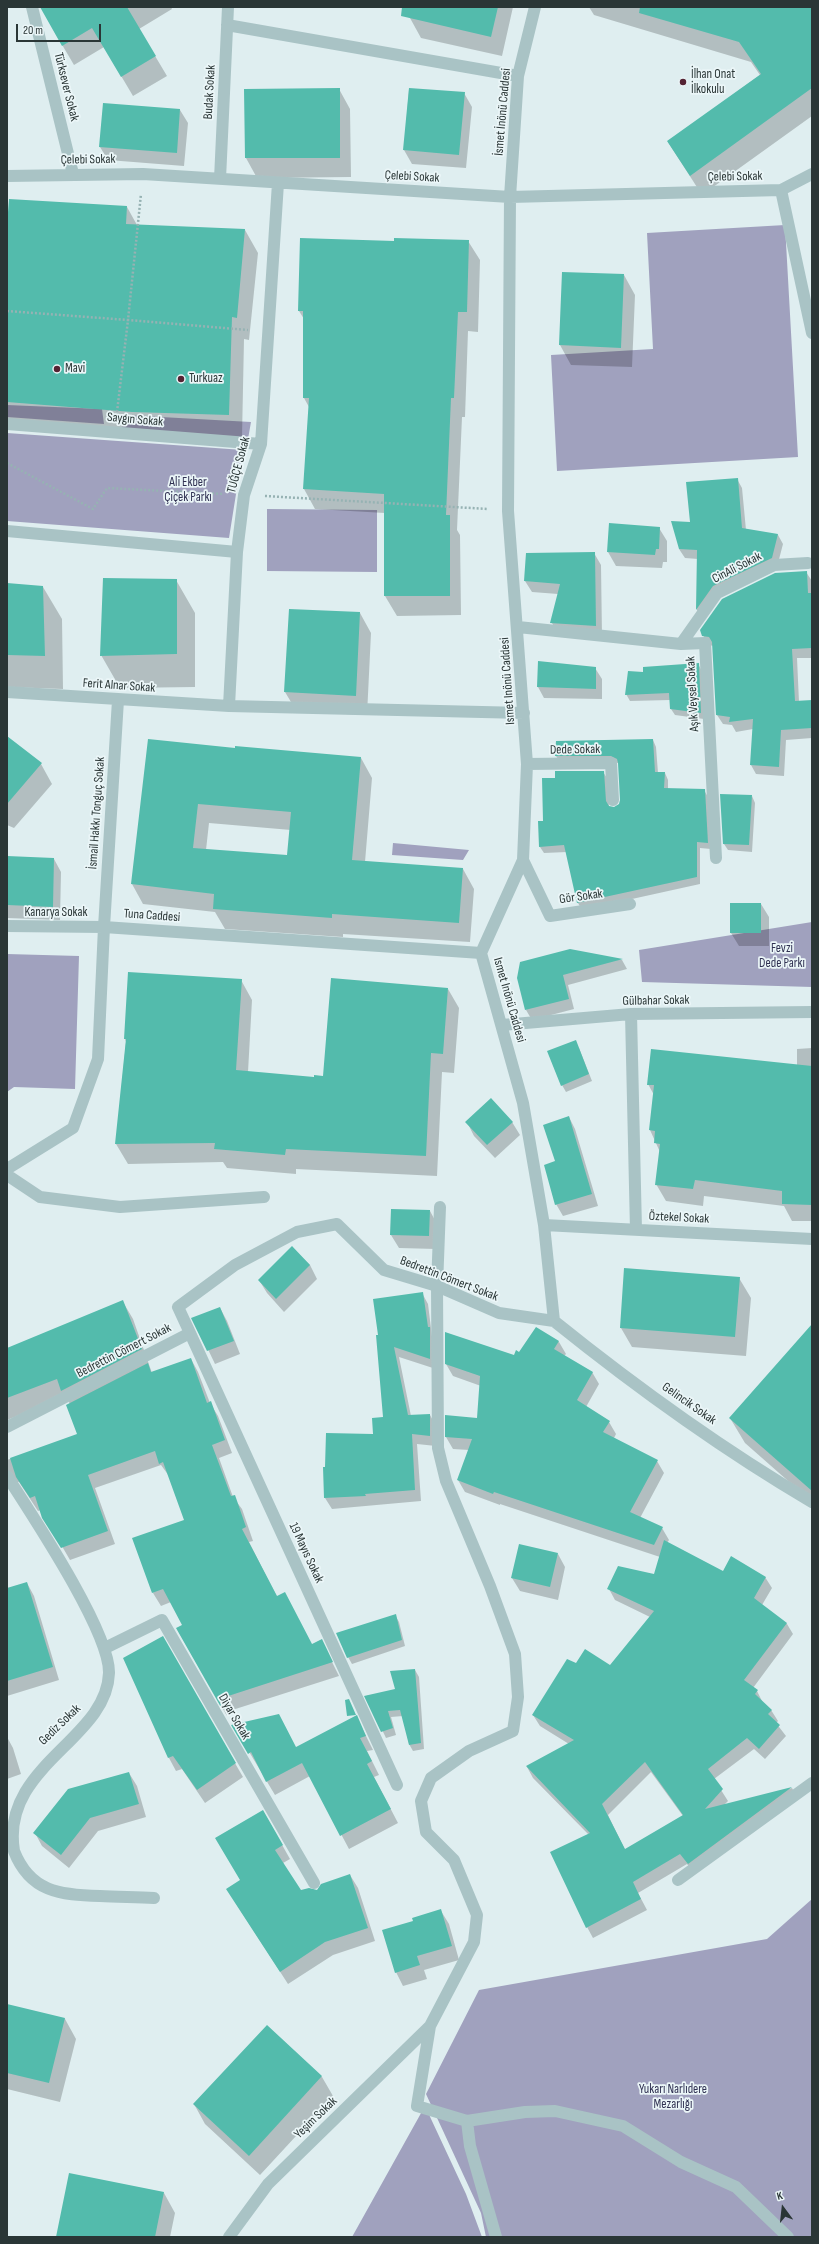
<!DOCTYPE html>
<meta charset="utf-8">
<style>
body{margin:0}
#map{position:relative;width:819px;height:2244px;overflow:hidden;background:#dfeef0;font-family:"Sofia Sans Condensed",sans-serif}
canvas{display:block}
.frame{position:absolute;inset:0;border:8px solid #2a3636;pointer-events:none}
.north{position:absolute;left:763px;top:2188px;width:40px;height:40px;-webkit-text-stroke:3px #ebf6f8;paint-order:stroke;rotate:345deg;font-size:11px;font-weight:700;line-height:16px;text-align:center;color:#2a3636}
.north::after{content:'';display:block;margin:auto;width:14px;height:18px;background:#2a3636;clip-path:polygon(50% 0,100% 100%,50% 72%,0 100%)}
.scale{position:absolute;left:16px;top:24px;width:85px;height:18px;box-sizing:border-box;border:2px solid #2a3636;border-top:0;padding-left:5px;font-size:12px;line-height:14px;white-space:nowrap;color:#2a3636;-webkit-text-stroke:3px #ebf6f8;paint-order:stroke}
</style>
<div id="map">
<canvas width="819" height="2244"></canvas>
<div class="frame"></div>
<div class="north">K</div>
<div class="scale">20 m</div>
</div>
<script>
const c = document.querySelector('canvas').getContext('2d');
c.lineJoin = 'round';
function fillPath(path, color) {
  c.fillStyle = color;
  c.fill(path, 'evenodd');
}
function strokePath(path, color, width, dash) {
  c.strokeStyle = color;
  c.lineWidth = width;
  c.lineCap = dash ? 'butt' : 'round';
  c.setLineDash(dash || []);
  c.stroke(path);
}
function label(font, color, halo, rows, align = 'center') {
  c.font = font + ' "Sofia Sans Condensed",sans-serif';
  c.lineWidth = 3.5;
  c.setLineDash([]);
  c.textBaseline = 'middle';
  c.strokeStyle = halo;
  c.fillStyle = color;
  for (const [text, x, y, turn = 0] of rows) {
    c.save();
    c.translate(x, y);
    c.rotate((+turn || 0) * Math.PI / 180);
    c.textAlign = isNaN(turn) ? turn : align;
    if (halo) c.strokeText(text, 0, 0);
    c.fillText(text, 0, 0);
    c.restore();
  }
}
fillPath(new Path2D(`
 M785,225L798,457L557,471L551,355L653,349L647,233Z
 M7,405L102,409L104,424L7,417Z
 M125,415L251,422L248,439L122,428Z
 M7,433L243,450L229,538L7,521Z
 M267,509L377,510V572L267,571Z
 M393,843L469,850L463,860L392,855Z
 M812,922V987L642,982L639,950Z
 M7,954L79,956L75,1089L14,1087L7,1092Z
 M812,1899V2237H486L481,2213L426,2094L479,1990L767,1939Z
 M425,2106L466,2194L482,2237H352Z`), '#a0a1be');
fillPath(new Path2D(`
 M49,7H171L172,9L139,29L167,76L133,96L104,47L74,65L54,31Z
 M413,7H513L502,56L421,38L410,18Z
 M589,7H812V116L702,195L668,142L760,75L751,62L594,15Z
 M339,89L350,109L351,177L257,178L246,158Z
 M409,89L464,93L472,107L466,168L412,164L404,150Z
 M180,110L188,123L184,166L108,160L100,147Z
 M127,207L137,225L245,230L258,253L249,340L244,339L242,437L11,424L7,417V248Z
 M301,239L396,242L468,241L480,260L478,332L468,331L465,417H462L457,530L460,535L461,615L397,616L385,596V513L315,509L304,489L309,407L304,398V319L299,311Z
 M624,275L635,295L632,367L571,365L560,345Z
 M737,479L742,488L746,530L778,535L783,544L777,567L719,596L701,619L697,610L698,559L685,558L679,549Z
 M610,524L659,528L667,541V562H663L662,568L616,566L608,552Z
 M594,553L601,565L602,637L558,634L552,623L558,594L532,592L525,581Z
 M806,572L812,581V658H797L799,702L812,701V738L786,740L784,776L756,774L751,765L753,729L736,732L732,725L723,724L717,715L714,646L708,645L703,635Z
 M176,580L195,613V687L120,688L101,655Z
 M7,584L43,587L62,619L63,689L7,687Z
 M290,610L360,613L371,633L367,715L297,712L285,692Z
 M698,664L702,671L704,719L675,715L671,709L670,700L630,701L626,694L644,673Z
 M595,668L602,679V699L544,698L538,687Z
 M7,737L41,764L52,784L14,828L7,825Z
 M149,740L236,749L361,758L372,778L365,862L463,869L474,889L470,942L343,934V937L225,929L215,912L143,904L132,884ZM209,823L291,830L288,856L206,850Z
 M653,740L656,747L658,773H665L668,780V789L704,790L708,797L711,849L700,848V884L582,910L578,903L567,852L544,853L540,847L544,822L556,779L603,772L607,778L609,807L614,808L620,804V764L615,762H560L556,756Z
 M752,796L755,803L752,852L728,850L724,844Z
 M7,857L54,859L61,872L60,920L7,918Z
 M761,904L769,917V946H739L731,933Z
 M570,950L622,960L627,969L568,985L574,1009L532,1020L526,1010Z
 M129,973L241,980L252,1000L248,1072L315,1078L324,1077L448,989L459,1008L454,1073L442,1072L437,1176L296,1169V1174L227,1168L223,1162L128,1164L116,1144L126,1042L125,1039Z
 M579,1048L592,1081L566,1092L562,1085Z
 M812,1048V1221H792L784,1206L704,1196L703,1206L666,1201L656,1184L660,1152L650,1130L654,1095L648,1084L797,1066V1049Z
 M569,1117L575,1129L598,1206L563,1216L556,1204L557,1162Z
 M467,1122H512L520,1135L495,1158L474,1136Z
 M430,1211L437,1224L436,1249L399,1248L391,1235Z
 M292,1248L310,1265L317,1279L284,1312L267,1293L259,1280Z
 M739,1278L751,1298L746,1356L632,1347L621,1328Z
 M422,1293L428,1304L436,1369L399,1357L411,1416L430,1415L436,1426V1446L417,1444L421,1501L332,1509L325,1498L374,1435L385,1418L379,1335Z
 M123,1302L133,1319L152,1373L191,1359L198,1372L210,1403L218,1416L232,1453L219,1458L233,1497L242,1509L253,1541L249,1542L277,1597L312,1645L321,1640L339,1676L226,1712L227,1716L177,1629L183,1625L171,1602L161,1606L153,1593L185,1520L169,1476L161,1465L95,1488L115,1544L70,1560L41,1510L38,1511L19,1482H14L8,1486L7,1489V1460L78,1435L70,1404L66,1397L7,1420V1349Z
 M220,1308L227,1321L240,1354L215,1364L193,1318Z
 M812,1325V1502L745,1443L730,1418Z
 M536,1328L559,1342L566,1354L564,1356L592,1372L599,1384L586,1407L609,1422L616,1434L614,1438L657,1461L664,1473L640,1518L662,1528L669,1540L667,1543L723,1572L765,1577L772,1588L762,1605L787,1624L793,1634L753,1688L757,1691L763,1703L771,1710L778,1721L776,1723L786,1736L765,1759L754,1749L714,1779L728,1801L724,1805L792,1788L798,1799L695,1874L687,1864L638,1893L647,1910L593,1938L587,1927L589,1835L533,1778L527,1767L569,1744L540,1726L533,1715L576,1665L610,1666L650,1617L615,1600L609,1589L655,1576L660,1557L500,1504V1505L465,1492L458,1480L469,1450L453,1449L446,1437L478,1419L481,1386L453,1376L446,1364L514,1356L520,1353ZM651,1772L683,1816L625,1850L608,1815Z
 M558,1554L565,1567L558,1600L520,1591L512,1578Z
 M27,1583L34,1596L59,1680L7,1696V1589Z
 M395,1615L399,1622L405,1646L352,1664L348,1657Z
 M162,1637L243,1777L205,1803L182,1769L176,1771L169,1758L125,1659Z
 M415,1670L419,1677L424,1749L413,1751L409,1744L403,1716L391,1717L396,1735L386,1738L366,1696L396,1690Z
 M356,1716L373,1750L367,1751L379,1775L374,1777L398,1823L349,1849L310,1776L275,1795L233,1725L296,1748Z
 M7,1737L13,1748L21,1774L7,1779Z
 M129,1773L137,1786L146,1817L98,1831L69,1868L42,1846L35,1833Z
 M263,1811L290,1859L283,1863L300,1892L318,1891L350,1875L358,1888L375,1941L333,1955L288,1984L235,1902Z
 M441,1911L449,1924L459,1960L424,1970L427,1979L403,1986L396,1972L414,1922Z
 M7,2005L65,2019L76,2039L60,2102L7,2089Z
 M267,2026L322,2077L333,2096L260,2175L205,2124L194,2104Z
 M164,2193L175,2213L170,2237H57Z`), '#0003');
fillPath(new Path2D(`
 M40,7H127L156,56L121,77L92,28L62,46Z
 M402,7H498L491,37L401,16Z
 M640,7H812V88L690,176L667,141L761,74L739,42L639,13Z
 M340,88V158H245L244,89Z
 M409,88L465,92L459,155L403,150Z
 M103,103L180,109L177,153L99,147Z
 M9,199L127,206L126,224L245,229L237,318L232,317L229,415L132,412L7,402V225Z
 M300,238L394,241V238L469,240L467,312H458L454,398H451L446,515H450V596H384V494L303,489L309,398H303V311H298Z
 M562,272L624,274L621,348L559,345Z
 M738,478L742,528L778,534L772,558L713,586L696,610L697,550L679,549L671,521L690,522L686,482Z
 M609,523L660,527L659,549H656L655,555L607,552Z
 M595,552L596,626L550,623L560,584L524,581L526,553Z
 M807,571L808,593H812V648L792,649L795,701L812,700V728L781,730L779,767L750,765L753,719L729,722L730,717L716,715L712,642L709,637L702,636L700,630L722,599L775,573Z
 M103,578L177,579V654L100,656Z
 M7,583L43,586L45,656L7,655Z
 M289,609L360,612L356,696L284,692Z
 M538,661L596,667V689L537,687Z
 M699,663L701,713L670,709L669,693L625,695L628,671L643,672V667Z
 M7,736L42,763L7,804Z
 M148,739L235,748V746L361,757L352,860L463,868L459,923L332,914V918L213,909L214,894L131,884ZM198,804L291,812L287,855L193,848Z
 M653,739L655,772H665L664,788L705,789L708,843L697,842V877L577,903L564,845L539,847L538,821H543L542,778H555V771H604L606,801L609,806L614,807L619,804L620,800L618,763L617,759L611,756H555L556,741Z
 M720,794L752,795L749,845L723,844Z
 M7,856L54,858L53,907L7,905Z
 M730,903H761V933H730Z
 M570,949L623,959L563,975L569,999L525,1010L517,978L520,962Z
 M128,972L242,979L236,1070L314,1077V1075L323,1076L331,978L448,988L443,1054L431,1053L426,1156L286,1149L285,1155L214,1149L215,1143L115,1144L126,1039H124Z
 M576,1040L589,1074L561,1086L547,1051Z
 M651,1049L812,1066V1205L782,1204V1191L695,1180L693,1189L655,1185L660,1144L654,1143L655,1131L649,1130L654,1085H647Z
 M491,1098L513,1122L487,1145L465,1122Z
 M569,1116L592,1194L555,1205L544,1165L555,1161L543,1125Z
 M391,1209L430,1210L429,1236L390,1235Z
 M292,1246L310,1265L276,1299L258,1280Z
 M624,1268L740,1277L735,1337L620,1328Z
 M423,1292L428,1327H430V1359L394,1347L408,1415L430,1414V1436L412,1434L415,1490L365,1494L366,1496L324,1498L323,1467H325L326,1433L373,1434L372,1418L383,1417L376,1335H378L373,1299Z
 M123,1300L142,1349L61,1391L57,1379L7,1398V1348Z
 M220,1307L234,1341L207,1351L191,1318Z
 M812,1324V1491L729,1418Z
 M536,1327L559,1341L554,1349L593,1372L577,1400L610,1421L603,1432L658,1460L630,1512L663,1527L654,1545L494,1492L493,1494L457,1480L472,1439L445,1437V1415L477,1418L480,1376L445,1364V1332L514,1355L516,1350L519,1352Z
 M191,1358L207,1403L211,1401L225,1440L212,1445L231,1496L235,1495L246,1527L242,1529L277,1596L285,1592L312,1644L322,1639L333,1662L219,1699L222,1709L176,1628L182,1625L163,1589L152,1593L132,1538L184,1520L163,1462L159,1464L155,1451L88,1475L108,1531L61,1548L42,1518L35,1496L30,1498L16,1477L10,1458L77,1434L66,1405L148,1363L151,1372Z
 M664,1540L723,1571L731,1556L766,1577L754,1598L787,1623L744,1680L758,1690L755,1694L772,1710L768,1714L780,1725L759,1749L747,1738L708,1769L723,1789L705,1809L792,1787L688,1864L680,1854L633,1882L641,1899L586,1928L550,1852L590,1833L526,1766L574,1740L532,1715L567,1659L576,1663L585,1649L610,1665L654,1611L607,1589L618,1566L654,1574ZM645,1762L683,1815L625,1849L602,1804Z
 M519,1544L558,1553L550,1587L511,1578Z
 M27,1582L53,1667L7,1681V1588Z
 M396,1614L402,1640L347,1658L336,1633Z
 M163,1636L236,1763L197,1790L173,1756L168,1758L123,1658Z
 M415,1669L421,1743L409,1745L400,1710L388,1711L393,1728L381,1732L364,1696L395,1689L390,1671Z
 M349,1699L356,1715L347,1716L345,1700Z
 M279,1714L296,1747L357,1715L366,1736L360,1738L372,1761L367,1764L391,1809L340,1836L302,1763L266,1782L251,1752L248,1754L231,1725Z
 M129,1772L139,1804L90,1818L61,1855L33,1833L68,1789Z
 M263,1810L283,1845L275,1850L301,1890L309,1888L317,1890L321,1884L350,1874L368,1928L325,1942L280,1972L226,1889L240,1880L215,1838Z
 M441,1909L452,1946L417,1956L420,1965L395,1973L382,1930L413,1921L412,1918Z
 M7,2004L65,2018L49,2083L7,2073Z
 M267,2025L322,2076L249,2156L193,2104Z
 M69,2173L164,2192L155,2237H56Z`), '#53bbac');
strokePath(new Path2D(`
 M7,311L128,320L141,194
 M117,412L128,320L248,330
 M7,463L93,509L107,488L224,494
 M265,496L488,509`), '#96b2b3', 2.5, [2, 2]);
strokePath(new Path2D(`
 M32,7L73,174
 M535,7L518,76L510,197L508,511L527,764L523,860L481,953L523,1103L544,1225L554,1321
 M227,25L518,76
 M7,176L143,174L510,197L781,190L812,174
 M220,179L228,7
 M781,190L812,333
 M7,424L261,444
 M7,531L237,552
 M518,627L681,644L705,643L716,858
 M681,644L717,593L774,565L808,563
 M7,692L229,706L524,713
 M229,706L237,552L244,495L261,444L278,183
 M527,764L611,763L613,800
 M523,860L550,916L630,904
 M7,926L104,927L118,700
 M631,1014L636,1230
 M502,1025L631,1014L812,1012
 M7,1169L73,1128L98,1059L104,927L481,953
 M7,1175L40,1197L120,1207L264,1197
 M440,1207L437,1286L438,1448L446,1481L490,1586L515,1654L518,1697L513,1731L469,1751L431,1778L421,1801L426,1832L454,1860L477,1915L474,1942L430,2026L417,2106L467,2121
 M544,1225L812,1239
 M554,1321C636,1387 722,1449 812,1502
 M190,1333L397,1785
 M7,1427L190,1333L178,1307L235,1265L297,1232L337,1224L384,1270L437,1286L499,1313L554,1321
 M7,1476C32,1515 110,1632 109,1673C107,1740 0,1766 14,1851C30,1892 60,1895 100,1896C118,1897 136,1897 154,1898
 M105,1648L162,1620L314,1883
 M678,1880L812,1783
 M229,2237L268,2184L430,2026
 M496,2237L470,2146L467,2121L525,2112L555,2111L623,2126L681,2162L736,2187L788,2237`), '#a9c3c5', 12);
for (const [x, y, r, color] of [
 [683,82,4,"#542333"],
 [57,369,4,"#542333"],
 [181,379,4,"#542333"]
]) {
  const dot = new Path2D();
  dot.arc(x, y, r, 0, 2 * Math.PI);
  c.fillStyle = color;
  c.fill(dot);
  strokePath(dot, '#ebf6f8', 1.5);
}
label('13px', '#2a3636', '#ebf6f8', [
 ["İlhan Onat",691,75],
 ["İlkokulu",691,90],
 ["Mavi",65,369],
 ["Turkuaz",189,379]
], 'left');
label('13px', '#2a3636', '#ebf6f8', [
 ["Türksever Sokak",66,87,76],
 ["Budak Sokak",210,92,-87],
 ["İsmet İnönü Caddesi",503,112,-85],
 ["Çelebi Sokak",88,160,-1],
 ["Çelebi Sokak",412,177,3],
 ["Çelebi Sokak",735,177,-1],
 ["Saygın Sokak",135,420,5],
 ["TUĞÇE Sokak",239,465,-75],
 ["CinAli Sokak",737,568,-27],
 ["Ismet Inönü Caddesi",508,681,-94],
 ["Ferit Alnar Sokak",119,686,4],
 ["Aşık Veysel Sokak",693,694,-93],
 ["Dede Sokak",575,750,-1],
 ["İsmail Hakkı Tonguç Sokak",97,813,-86],
 ["Gör Sokak",581,897,-8],
 ["Kanarya Sokak",56,913],
 ["Tuna Caddesi",152,916,4],
 ["Ismet Inönü Caddesi",509,1000,74],
 ["Gülbahar Sokak",656,1001,-1],
 ["Öztekel Sokak",679,1218,3],
 ["Bedrettin Cömert Sokak",449,1279,21],
 ["Bedrettin Cömert Sokak",124,1351,-27],
 ["Gelincik Sokak",689,1404,35],
 ["19 Mayıs Sokak",306,1553,65],
 ["Diyar Sokak",234,1717,60],
 ["Gediz Sokak",60,1725,-44],
 ["Yeşim Sokak",316,2118,-44]
]);
label('13px', '#303152', '#ebf6f8', [
 ["Ali Ekber",188,483],
 ["Çiçek Parkı",188,498],
 ["Fevzi",782,949],
 ["Dede Parkı",782,964],
 ["Yukarı Narlıdere",673,2090],
 ["Mezarlığı",673,2105]
]);
</script>
